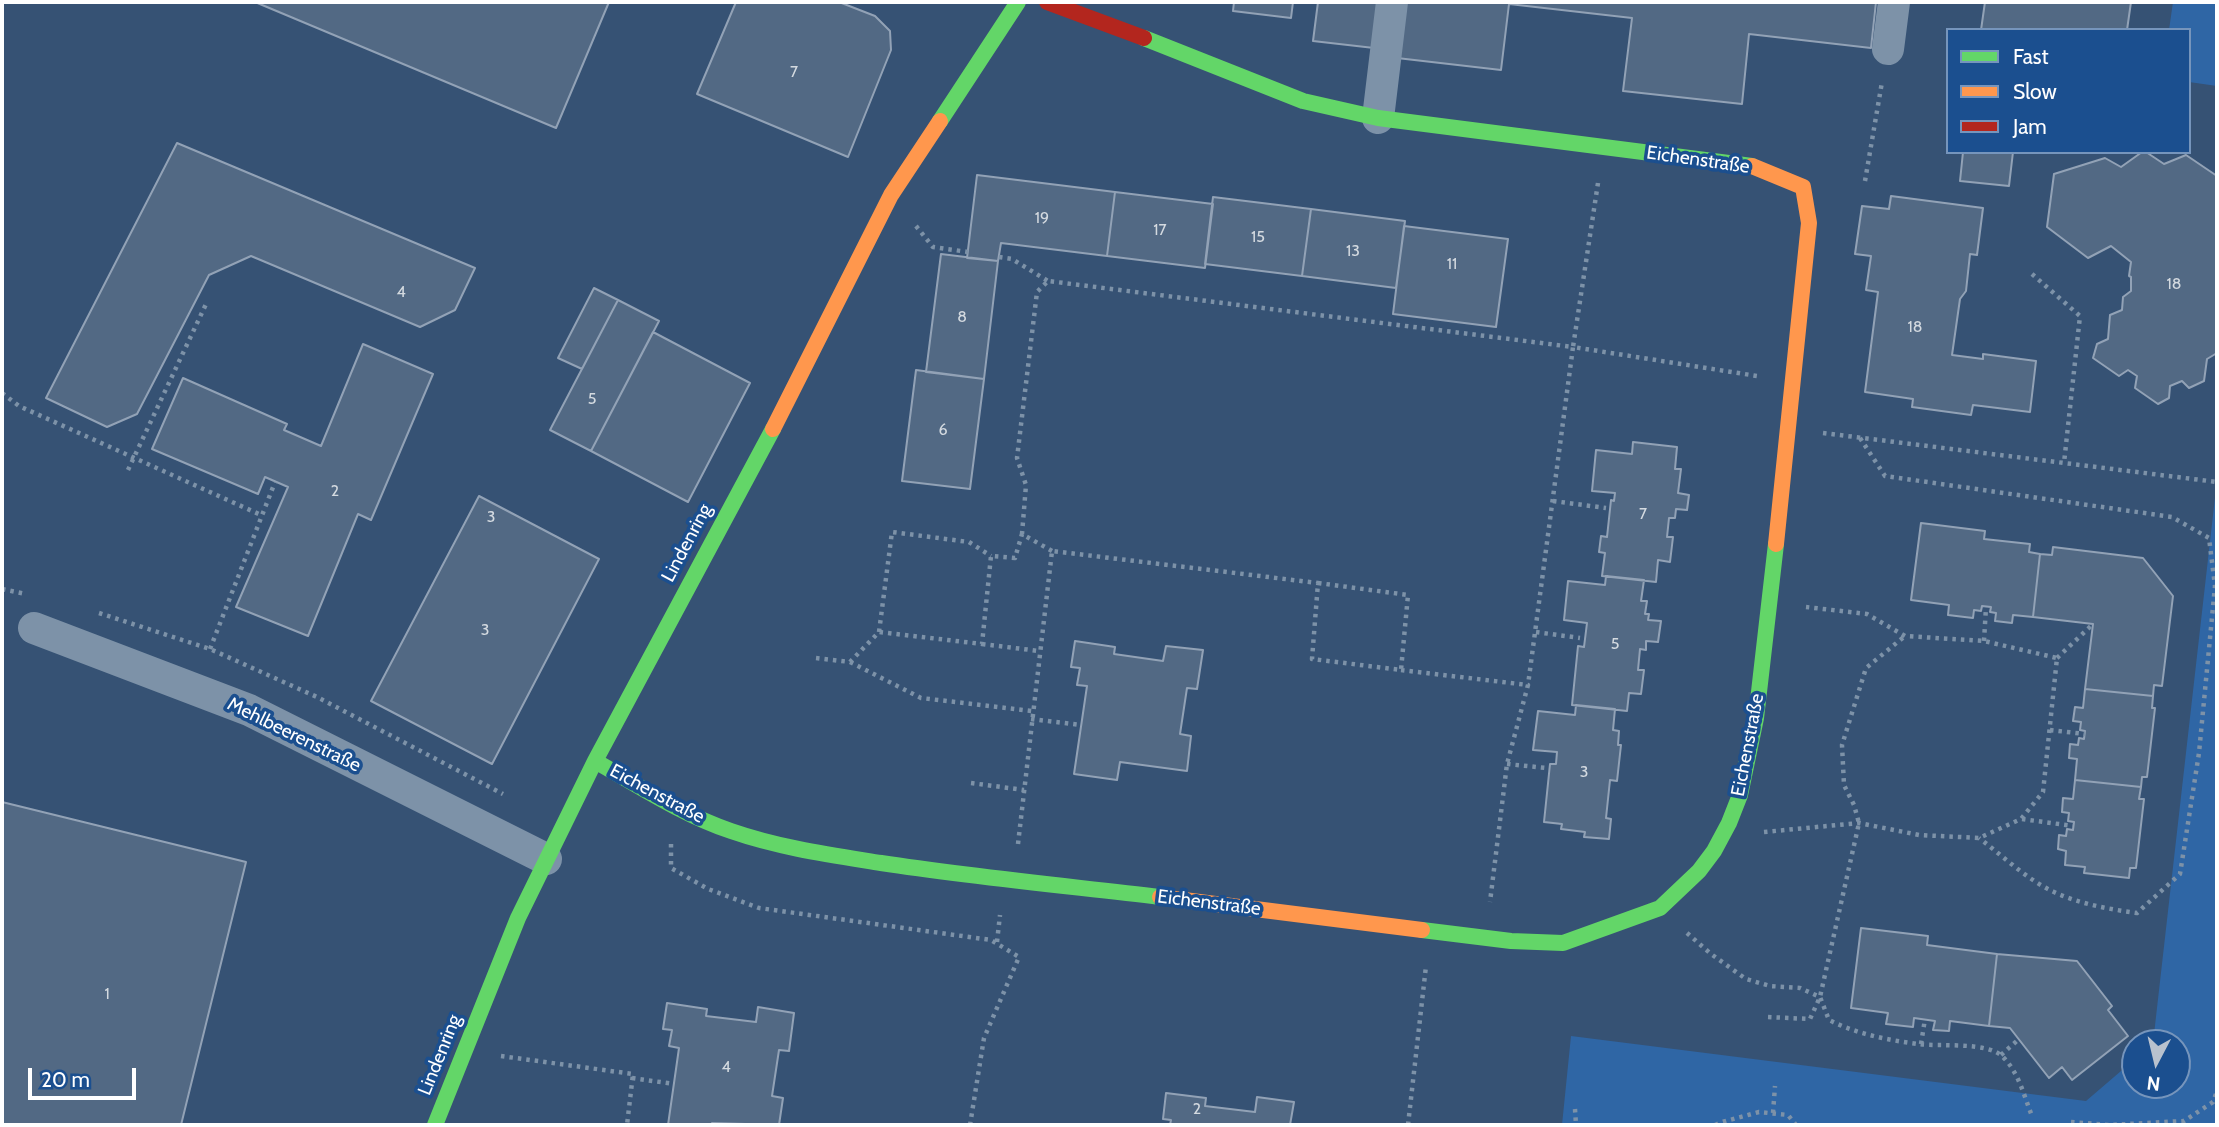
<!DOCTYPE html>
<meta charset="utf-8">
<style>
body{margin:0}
#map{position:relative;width:2219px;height:1127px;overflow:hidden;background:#365274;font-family:Cabin,sans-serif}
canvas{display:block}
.frame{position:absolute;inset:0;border:4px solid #fff;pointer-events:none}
.legend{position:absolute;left:1946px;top:28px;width:245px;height:126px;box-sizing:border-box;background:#1b4f8f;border:2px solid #7695bc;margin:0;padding:9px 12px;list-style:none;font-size:21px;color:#fff}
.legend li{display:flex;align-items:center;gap:14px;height:35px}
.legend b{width:35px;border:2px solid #7695bc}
.north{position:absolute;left:2121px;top:1029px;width:70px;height:70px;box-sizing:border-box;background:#1b4f8f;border:2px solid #7695bc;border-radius:50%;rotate:187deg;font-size:19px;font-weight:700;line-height:28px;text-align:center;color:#fff}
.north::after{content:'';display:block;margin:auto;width:24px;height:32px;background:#b9c2ce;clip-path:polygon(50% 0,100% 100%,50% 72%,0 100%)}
.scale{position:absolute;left:28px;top:1068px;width:108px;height:32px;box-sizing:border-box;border:4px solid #fff;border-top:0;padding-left:9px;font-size:21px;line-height:24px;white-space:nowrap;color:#fff;-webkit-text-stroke:5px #1b4f8f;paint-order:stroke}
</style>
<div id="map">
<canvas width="2219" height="1127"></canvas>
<div class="frame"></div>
<ul class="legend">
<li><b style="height:9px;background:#63d668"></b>Fast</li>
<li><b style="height:9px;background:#ff974d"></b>Slow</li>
<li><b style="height:9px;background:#b3261e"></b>Jam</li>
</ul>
<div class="north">N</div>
<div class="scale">20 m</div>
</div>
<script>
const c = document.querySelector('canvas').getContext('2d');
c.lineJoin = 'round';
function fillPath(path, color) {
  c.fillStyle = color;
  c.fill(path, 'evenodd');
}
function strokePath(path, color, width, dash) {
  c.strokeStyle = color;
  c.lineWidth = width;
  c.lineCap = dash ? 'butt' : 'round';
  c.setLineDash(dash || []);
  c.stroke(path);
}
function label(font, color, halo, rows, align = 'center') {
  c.font = font + ' Cabin,sans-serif';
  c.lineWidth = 7;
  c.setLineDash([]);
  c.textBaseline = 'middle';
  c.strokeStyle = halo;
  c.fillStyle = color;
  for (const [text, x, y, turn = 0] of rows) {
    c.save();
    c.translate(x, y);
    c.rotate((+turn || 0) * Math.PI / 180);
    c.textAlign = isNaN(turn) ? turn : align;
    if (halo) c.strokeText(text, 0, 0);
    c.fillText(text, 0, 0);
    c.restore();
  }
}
fillPath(new Path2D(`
 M2173,2H2217V86L2189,82V30H2169Z
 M2217,480V1125H1562L1571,1036L2086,1101L2135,1059V1085H2177V1043H2153Z`), '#2f66a5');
const building = new Path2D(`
 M255,2H609L556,128Z
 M736,2H839L875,16L890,31L891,50L848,157L697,94Z
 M1234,2H1293L1291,18L1233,11Z
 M1318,2H1380L1374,48L1313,41Z
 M1404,2H1876L1871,48L1749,34L1742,104L1623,91L1632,18L1509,4L1501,70L1397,58Z
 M1985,2H2131L2127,30H1981Z
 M177,143L475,268L455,310L420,327L251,256L209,275L137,414L107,427L46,398Z
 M1963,152H2013L2009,186L1960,181Z
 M2142,152H2146L2164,164L2186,155L2217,176V353L2207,359L2204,381L2189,388L2182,381L2170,386L2169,398L2158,404L2135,388L2137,376L2128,370L2119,376L2093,358L2097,344L2108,339L2110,315L2122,310L2123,297L2131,291V277L2129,276L2131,262L2111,246L2088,258L2047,227L2054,174L2105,158L2121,167Z
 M977,175L1115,192L1107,256L1001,243L998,261L967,258Z
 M1115,192L1213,204L1205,268L1107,256Z
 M1891,196L1983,208L1977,255L1970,254L1966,291L1960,299L1952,355L1983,359V354L2036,361L2030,412L1973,405L1971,415L1912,407L1913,399L1865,392L1878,292L1866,290L1871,256L1855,254L1862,206L1889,209Z
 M1213,197L1311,209L1302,276L1205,264Z
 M1311,209L1405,221L1396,288L1302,276Z
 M1404,226L1508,239L1496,327L1393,314Z
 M941,254L998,261L984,379L926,372Z
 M594,288L618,300L582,369L558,358Z
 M618,300L659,321L591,451L550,430Z
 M653,332L750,383L688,502L591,451Z
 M363,344L433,374L371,520L358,514L308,636L236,607L288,487L265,477L258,494L152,449L183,378L287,424L284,430L321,446Z
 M916,370L984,379L970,489L902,481Z
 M1633,442L1677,447L1675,469H1681L1678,493L1689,495L1687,510L1676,509L1675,518H1669L1667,537H1673L1670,562L1658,560L1656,582L1602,576L1605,553L1599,552L1601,536L1607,537L1611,500L1614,501L1615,493L1592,491L1596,450L1632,454Z
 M479,496L599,559L492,764L371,701Z
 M1921,523L1985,531L1984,539L2030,544L2029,552L2040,554L2033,617L2013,615L2012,623L1995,621L1996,613L1990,612L1991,607L1982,606L1981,611L1974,610L1973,618L1948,615L1949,605L1911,600Z
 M2053,547L2143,558L2173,596L2162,686L2154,685L2153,696L2085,689L2093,624L2033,617L2040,554L2052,555Z
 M1606,576L1644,580L1641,601H1647L1645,614H1649L1648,620L1661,621L1658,642L1646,641V650L1640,649L1638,670H1644L1641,694L1629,693L1627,711L1572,705L1578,646L1584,647L1587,623L1564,620L1568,581L1605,585Z
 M1075,641L1115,647L1114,654L1163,661L1166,646L1203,650L1197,689L1187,688L1180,734L1191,736L1187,771L1120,762L1117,780L1074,774L1087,686L1077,685L1080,668L1071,667Z
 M2085,689L2153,696L2152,708H2155L2147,777H2142L2141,787L2075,780L2077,759L2069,758L2070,744L2078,745L2079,738L2084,739L2085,731L2080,730L2081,722L2073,721L2075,707L2083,708Z
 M1576,705L1615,709L1613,730L1619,731L1618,745H1621L1617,781L1610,780L1606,818L1611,819L1609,839L1584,837L1585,832L1561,829L1562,824L1544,822L1550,764H1556L1557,752L1533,750L1538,711L1575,715Z
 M2075,780L2141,787L2139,799H2144L2136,868H2130L2129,878L2084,873L2085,867L2065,865L2066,851L2058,849L2059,835L2066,836L2067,829L2073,830L2074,822L2068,821L2069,813L2062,812L2063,798L2073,799Z
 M2,802L246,862L181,1125H2Z
 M1861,928L1928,936L1927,945L1997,954L1989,1026L1950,1021L1949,1031L1933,1030L1935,1021L1914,1018L1913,1027L1886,1024L1888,1013L1851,1008Z
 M1997,954L2077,961L2112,1006L2108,1010L2128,1036L2072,1080L2062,1067L2049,1078L2010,1028L1989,1026Z
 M667,1003L707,1009L706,1016L756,1022L758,1007L794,1013L789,1051L779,1050L772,1096L783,1098L779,1125L712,1123V1125H668L679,1048L669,1046L672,1030L663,1029Z
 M1166,1093L1206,1098L1205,1106L1255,1112L1257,1097L1294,1102L1290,1125H1170L1171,1120L1163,1119Z`);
fillPath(building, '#526984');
strokePath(building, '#92a2b6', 2);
strokePath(new Path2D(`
 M1865,181L1882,82
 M1598,183L1573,347L1757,376
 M916,226L933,247L968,252
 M999,257L1012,259L1048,281
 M2032,274L2080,316L2064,463
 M2,393L19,406L261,515
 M1823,433L2217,482
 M1860,438L1885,476L2172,517L2209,538L2215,586L2199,753L2180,874L2137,913C2108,909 2080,904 2054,892C2026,879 2003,856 1979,838
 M128,470L207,302
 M1553,501L1606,508
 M1052,551L1022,534L1026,485L1017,458L1037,292L1048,281L1573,347L1528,685
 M1318,583L1408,595L1401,670L1312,659Z
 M2,589L26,594
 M99,613L210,649L317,697L503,794
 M879,632L892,532L969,542L991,556
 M1536,632L1580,638
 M1984,641L1986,607
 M982,644L1039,651
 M210,649L275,482
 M816,658L850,662L879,632L982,644L991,556L1015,558L1022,534
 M2057,658L2093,624
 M850,662L921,698L1032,711
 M1401,670L1528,685L1507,764L1490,902
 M1031,719L1081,725
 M2050,730L2085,734
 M1507,764L1546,768
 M971,783L1024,790
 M2022,819L2073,826
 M1764,832L1859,823L1919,835L1979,838L2021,819L2043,792L2057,658L1984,641L1905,636L1867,614L1806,607
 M671,844V868L708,889L759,908L991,940L1019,957L984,1038L970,1125
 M1018,844L1052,551L1318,583
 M1687,933L1711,954L1746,979L1770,986L1800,988L1820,997L1829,1020C1857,1034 1887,1040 1918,1044C1940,1047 1987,1041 2003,1057C2019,1073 2024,1096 2032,1116
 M997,942L1000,915
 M1768,1017L1810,1019L1820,997L1859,823L1854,805L1844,785L1842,745L1866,668L1905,636
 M1921,1044L1925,1019
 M2001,1055L2019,1039
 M501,1056L633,1074L627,1125
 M632,1078L674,1084
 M1575,1109L1576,1125
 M1773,1113L1775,1086
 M2071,1122L2109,1125L2184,1121L2213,1102L2217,1091
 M1408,1125L1426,966
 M1715,1125L1722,1122L1759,1112L1788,1115L1796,1125`), '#7d92a8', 4.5, [3.5, 5]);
strokePath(new Path2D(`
 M1888,49L1894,2
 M1378,118L1392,2
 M34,628L249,710L546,859`), '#7d92a8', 32);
strokePath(new Path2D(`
 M1144,38L1303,101L1378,118L1752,166
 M940,121L1018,2
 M595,761C639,786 683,815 731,831C780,848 831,855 881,863C974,877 1067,886 1160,897
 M1422,930L1511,941L1563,943L1660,908L1699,871L1714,851L1729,823L1740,795L1756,718L1776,544
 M435,1125L518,918L595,761L773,429`), '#63d668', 16);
strokePath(new Path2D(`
 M1752,166L1803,187L1809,223L1776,544
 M773,429L891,195L940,121
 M1160,897L1422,930`), '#ff974d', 16);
strokePath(new Path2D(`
 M1047,2L1144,38`), '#b3261e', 16);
label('16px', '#d4dae0', null, [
 ["7",794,72],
 ["19",1042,218],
 ["17",1160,230],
 ["15",1258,237],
 ["13",1353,251],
 ["11",1452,264],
 ["18",2174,284],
 ["4",401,292],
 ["8",962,317],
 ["18",1915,327],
 ["5",592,399],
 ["6",943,430],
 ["2",335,491],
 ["7",1643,514],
 ["3",491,517],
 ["3",485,630],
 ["5",1615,644],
 ["3",1584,772],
 ["1",107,994],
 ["4",726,1067],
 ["2",1197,1109]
]);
label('19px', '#fff', '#1b4f8f', [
 ["Eichenstraße",1698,160,8],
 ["Lindenring",687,543,-62],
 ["Mehlbeerenstraße",294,735,26],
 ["Eichenstraße",1748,745,-79],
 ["Eichenstraße",657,794,28],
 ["Eichenstraße",1209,903,7],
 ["Lindenring",440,1055,-68]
]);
</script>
